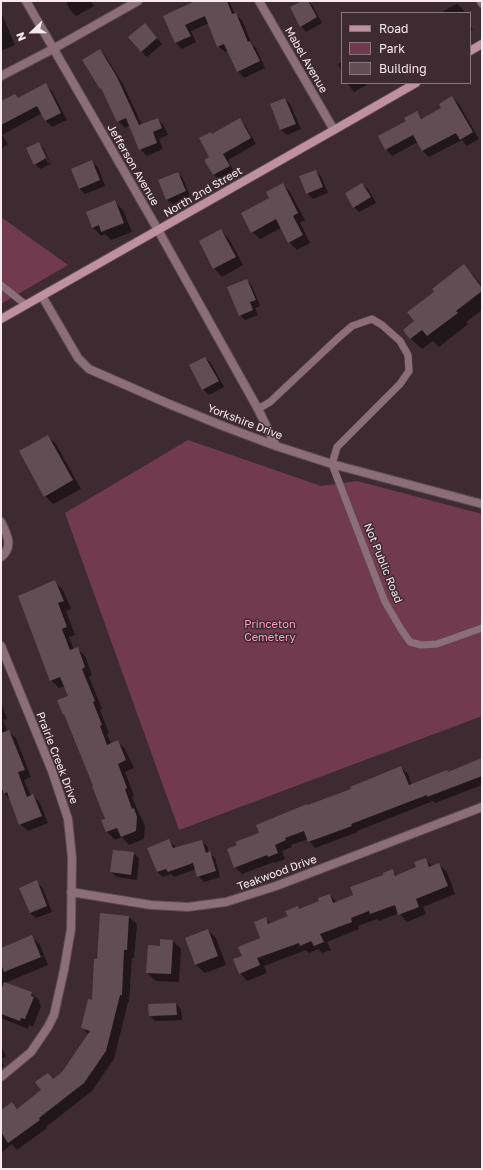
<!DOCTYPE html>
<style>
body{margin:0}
#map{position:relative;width:483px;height:1170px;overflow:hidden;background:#3e2b32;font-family:"Golos Text",sans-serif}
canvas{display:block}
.frame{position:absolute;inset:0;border:2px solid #f7eaee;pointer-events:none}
.legend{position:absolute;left:341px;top:12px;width:130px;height:72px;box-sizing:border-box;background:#3e2b32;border:1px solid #88777d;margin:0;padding:5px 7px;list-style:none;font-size:12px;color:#f7eaee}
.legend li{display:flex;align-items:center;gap:8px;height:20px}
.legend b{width:20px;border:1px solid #88777d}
.north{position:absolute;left:12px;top:12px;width:40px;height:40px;-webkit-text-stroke:3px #3e2b32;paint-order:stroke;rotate:248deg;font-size:11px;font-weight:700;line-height:16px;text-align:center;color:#f7eaee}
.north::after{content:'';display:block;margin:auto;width:14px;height:18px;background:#f7eaee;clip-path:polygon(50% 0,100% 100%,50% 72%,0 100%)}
</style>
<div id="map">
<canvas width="483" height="1170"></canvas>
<div class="frame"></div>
<ul class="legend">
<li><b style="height:5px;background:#bf90a0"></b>Road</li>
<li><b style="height:11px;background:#713a50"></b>Park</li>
<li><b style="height:11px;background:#624d54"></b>Building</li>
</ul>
<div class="north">N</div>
</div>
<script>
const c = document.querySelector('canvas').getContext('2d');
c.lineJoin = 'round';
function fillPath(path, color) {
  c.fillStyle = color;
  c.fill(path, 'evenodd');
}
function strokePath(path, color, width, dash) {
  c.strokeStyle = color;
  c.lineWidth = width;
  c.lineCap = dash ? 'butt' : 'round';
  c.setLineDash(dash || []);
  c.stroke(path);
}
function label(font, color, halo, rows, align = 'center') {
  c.font = font + ' "Golos Text",sans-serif';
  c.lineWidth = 3;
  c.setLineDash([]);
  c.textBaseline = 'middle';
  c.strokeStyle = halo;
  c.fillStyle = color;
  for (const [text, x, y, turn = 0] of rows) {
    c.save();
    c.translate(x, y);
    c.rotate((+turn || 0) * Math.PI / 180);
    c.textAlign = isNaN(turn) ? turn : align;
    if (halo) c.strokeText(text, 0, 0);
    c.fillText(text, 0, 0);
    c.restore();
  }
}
fillPath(new Path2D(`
 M1,217L68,265L1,304Z
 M188,440L321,486L357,481L482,514V716L179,830L65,513Z`), '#713a50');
fillPath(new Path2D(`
 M66,1H91L94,6L76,16L70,10Z
 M192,1H229L235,14L242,20L252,44L256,48L265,68L244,78L238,71L228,51L225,52L218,46L209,23L191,31L196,42L182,49L176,43L164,17L193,3Z
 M304,1H308L312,5L322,23L306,32L301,26Z
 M457,4L463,9L465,13H444L443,11Z
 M1,12L15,45L1,51Z
 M470,24L473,30L470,31Z
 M150,30L162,44L147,57L141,51Z
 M100,50L106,57L123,84L142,125L158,119L164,126L168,135L159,139L163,149L147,156L140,149L130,125L125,128L118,121L104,92L101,88L84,60Z
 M342,62V73L338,64Z
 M347,83H366L367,85L354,92Z
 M46,85L52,91L67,120L52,127L46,121L42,113L2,135L8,144L1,149V102L19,99Z
 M452,97L459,104L479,139L467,146L462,140L429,157L423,151L418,142L392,156L386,149L407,121L417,113L423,119L443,108Z
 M285,99L290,104L301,129L287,135L281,130L271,104Z
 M239,119L245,125L256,144L228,160L234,172L219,180L214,175L206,160L211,157L212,135Z
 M39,144L44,149L51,164L40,169L35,164ZM41,149H43L50,163H48Z
 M92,162L98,167L105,186L85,194L80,189Z
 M316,171L321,176L328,193L313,199L307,193Z
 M177,173L183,178L190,197L172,204L166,199Z
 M282,184L290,192L305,220L300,223L310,243L297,250L289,242L281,228L260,239L252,232L270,198Z
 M362,184L368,189L376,203L359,212L354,207Z
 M115,202L123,210L132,232L111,240L105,234L101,236L93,227Z
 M221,231L229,239L243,265L222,277L214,268Z
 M464,266L474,276L482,286V310L466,322L468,324L439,347L433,341L422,349L411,339L405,330L415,322L436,292Z
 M247,280L252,286L260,306L255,308L258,315L245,320L240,315Z
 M205,358L211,363L224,387L209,395L203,389Z
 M48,436L56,444L81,489L53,504L45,496Z
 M55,582L63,590L71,609L66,611L75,635L69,637L74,650L77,648L85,656L92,675L89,677L102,709L100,710L109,733L107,734L111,744L117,741L125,749L134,768L125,772L134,796L132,797L139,814L141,817L145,826L144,839L129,845L122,837L115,840L107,832L102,821L106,820L66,716L64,714L69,696L65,686L59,688L51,680Z
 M1,701L7,719L3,720L7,731H8L16,738L31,777L24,780L31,796L33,795L40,803L48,823L28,831L20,824L10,799L1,791Z
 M482,759V785L435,803L433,801L357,831L358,832L315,848L309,841L308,839L291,845L292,847L282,851L285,859L275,863L274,862L242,874L235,867L260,834L401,767L408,774L412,785L448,773Z
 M169,841L175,846L176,848L201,841L207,846L209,853L215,858L220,877L204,882L198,876L196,869L174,877L171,874L163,877L157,872L149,848Z
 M133,853L139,858L137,880L117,877L111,872Z
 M425,859L433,867L439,865L447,872L455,894L423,907L426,914L407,922L399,913L379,921L377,919L358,926L359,929L327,942L331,950L322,953L318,949L309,953L306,950L264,966L267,973L247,981L240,973L243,957L261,939L266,919L271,924L289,917L298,907L301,910L321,902L330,895L337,902L354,896L392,871L398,876L418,868Z
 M36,882L42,887L52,912L36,918L30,913L20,888Z
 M101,914L129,917L137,924L134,958H132L129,1002H128L114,1059L92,1091L46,1127L47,1128L17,1150L12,1144L1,1153V1111L12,1103L18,1109L63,1073L89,1035L82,1028L93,1002L98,960Z
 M208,930L216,938L226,965L205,973L196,965L187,938Z
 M32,937L40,945L48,965L5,983L31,993L40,1001L39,1003L41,1006L33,1027L29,1025L28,1029L1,1018V949Z
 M173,941L181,949L179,982L156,981L147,973L161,947Z
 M176,1004L181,1009L182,1020L155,1021L150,1015Z
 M1,1045L6,1057L1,1059Z
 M1,1060L4,1066L1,1068Z`), '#0007');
fillPath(new Path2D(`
 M195,1H227L232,14L236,13L248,42L250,41L260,61L237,72L224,44L217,47L205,16L185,25L191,36L175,43L163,16Z
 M302,1H308L317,17L300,27L290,7Z
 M145,23L157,38L141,52L128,37Z
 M100,49L117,77L139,125L158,118L162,128L153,132L157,143L139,150L126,118L117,122L101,88L100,89L82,60Z
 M46,83L61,113L45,121L37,106L1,125V101L15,94L18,98Z
 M452,96L473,132L460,140L456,133L422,151L413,135L385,150L378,136L406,121L404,118L417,111L421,119L441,108L439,104Z
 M285,98L296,124L280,130L270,104Z
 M240,118L251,138L223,154L230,166L213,175L204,160L209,157L199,138L211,132L212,134Z
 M39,142L46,158L34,165L26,148Z
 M92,160L100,180L79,189L71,169Z
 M316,170L323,187L306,194L299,176Z
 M178,172L186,191L166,200L158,180Z
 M283,183L298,213L293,216L303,235L288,243L276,219L251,233L241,213L269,198L266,192Z
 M362,183L371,197L353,208L345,193Z
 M115,200L124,223L101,232L99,225L92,228L86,212Z
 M221,229L236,257L213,269L199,241Z
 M464,264L482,288V291L456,311L458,313L427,336L422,330L410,339L403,330L414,321L407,312L434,292L432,289Z
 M247,279L256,300L250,302L253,310L239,316L227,287Z
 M205,357L219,381L202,390L189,365Z
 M48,435L73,480L44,497L19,451Z
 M55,580L64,601L58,603L67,627L62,629L70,650L78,647L85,667L82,669L95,701L93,702L102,725L100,726L107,745L118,740L126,760L118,764L127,788L125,789L132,809L134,808L137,817L136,831L121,837L117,828L106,832L101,820L105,819L92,786H93L64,714L63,715L57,700L68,696L60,677L50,681L18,596Z
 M9,730L25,770L18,772L27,797L33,794L42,816L19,825L7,792L4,794L1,787V733Z
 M482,758V776L427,797V795L351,824L352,826L308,842L304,831L285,838L286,840L275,845L278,853L268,857L267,855L234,868L227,849L237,845L235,842L259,833L256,825L307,804L308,805L351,789L350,787L401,766L409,785L447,770L448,772Z
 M169,839L173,848L202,840L206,853L210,851L216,871L197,877L193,863L168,872L166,869L157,872L147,848Z
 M113,850L134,852L131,875L110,872Z
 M426,858L429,867L439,863L448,886L416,899L419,907L398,915L395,905L370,914L369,911L351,918L352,922L320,934L324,942L314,946L311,941L300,946L299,943L257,958L260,965L239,974L233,959L242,956L238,947L260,938L254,922L266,917L268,924L288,916L285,911L298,906L299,909L319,901L318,898L330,894L333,903L353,895L350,887L383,875V873L393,869L395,876L416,867L414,862Z
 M37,880L47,906L30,913L19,888Z
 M100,913L129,916L127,950H124L122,995H120L106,1051L84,1083L39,1118L40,1120L8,1143L1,1132V1110L12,1102L17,1109L41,1090L35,1082L48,1073L53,1079L62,1072L90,1031L81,1028L88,999L92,1000L94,959H97Z
 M208,929L218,956L195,965L185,938Z
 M32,935L41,957L4,972L1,964V948Z
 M160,939L173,940L171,974L146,973L148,945L160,946Z
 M4,982L32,992L31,996L34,997L25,1019L21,1018L20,1021L1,1014V991Z
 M176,1003L177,1015L149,1016L148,1004Z`), '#624d54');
const lane = new Path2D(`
 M1,285L26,305
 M258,409L270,402L337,339L352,326L372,319L382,325L400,341L408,355L409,371L400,384L337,447L332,464L385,602L401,629L410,642L421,645L437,644L482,628`);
const street = new Path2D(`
 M26,1L158,230L258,409L276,446
 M259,1L334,130
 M481,1L482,3
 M1,76L53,49L138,1
 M42,296L78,358L89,369L169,404L223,426L276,446L332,464L482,504
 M1,522C7,534 14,547 1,557
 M1,646L52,771L68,819L72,858L71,929L64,970L54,1015L48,1027L31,1052L1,1077
 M71,892L151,905L188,907L226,902L276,886L482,807`);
const secondary = new Path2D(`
 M470,51L482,44
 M1,319L334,130L416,83`);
strokePath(lane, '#5c4a50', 8);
strokePath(street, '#5c4a50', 10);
strokePath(secondary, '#5c4a50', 10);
strokePath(lane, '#8c6e78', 7);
strokePath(street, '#8c6e78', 8);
strokePath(secondary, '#bf90a0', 8);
label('11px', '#f7eaee', '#3e2b32', [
 ["Mabel Avenue",306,60,60],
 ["Jefferson Avenue",133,165,60],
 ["North 2nd Street",203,192,-30],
 ["Yorkshire Drive",245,422,21],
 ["Not Public Road",383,563,68],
 ["Prairie Creek Drive",57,758,69],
 ["Teakwood Drive",277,873,-20]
]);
label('11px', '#fd9fc2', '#3e2b32', [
 ["Princeton",270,625],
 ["Cemetery",270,638]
]);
</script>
